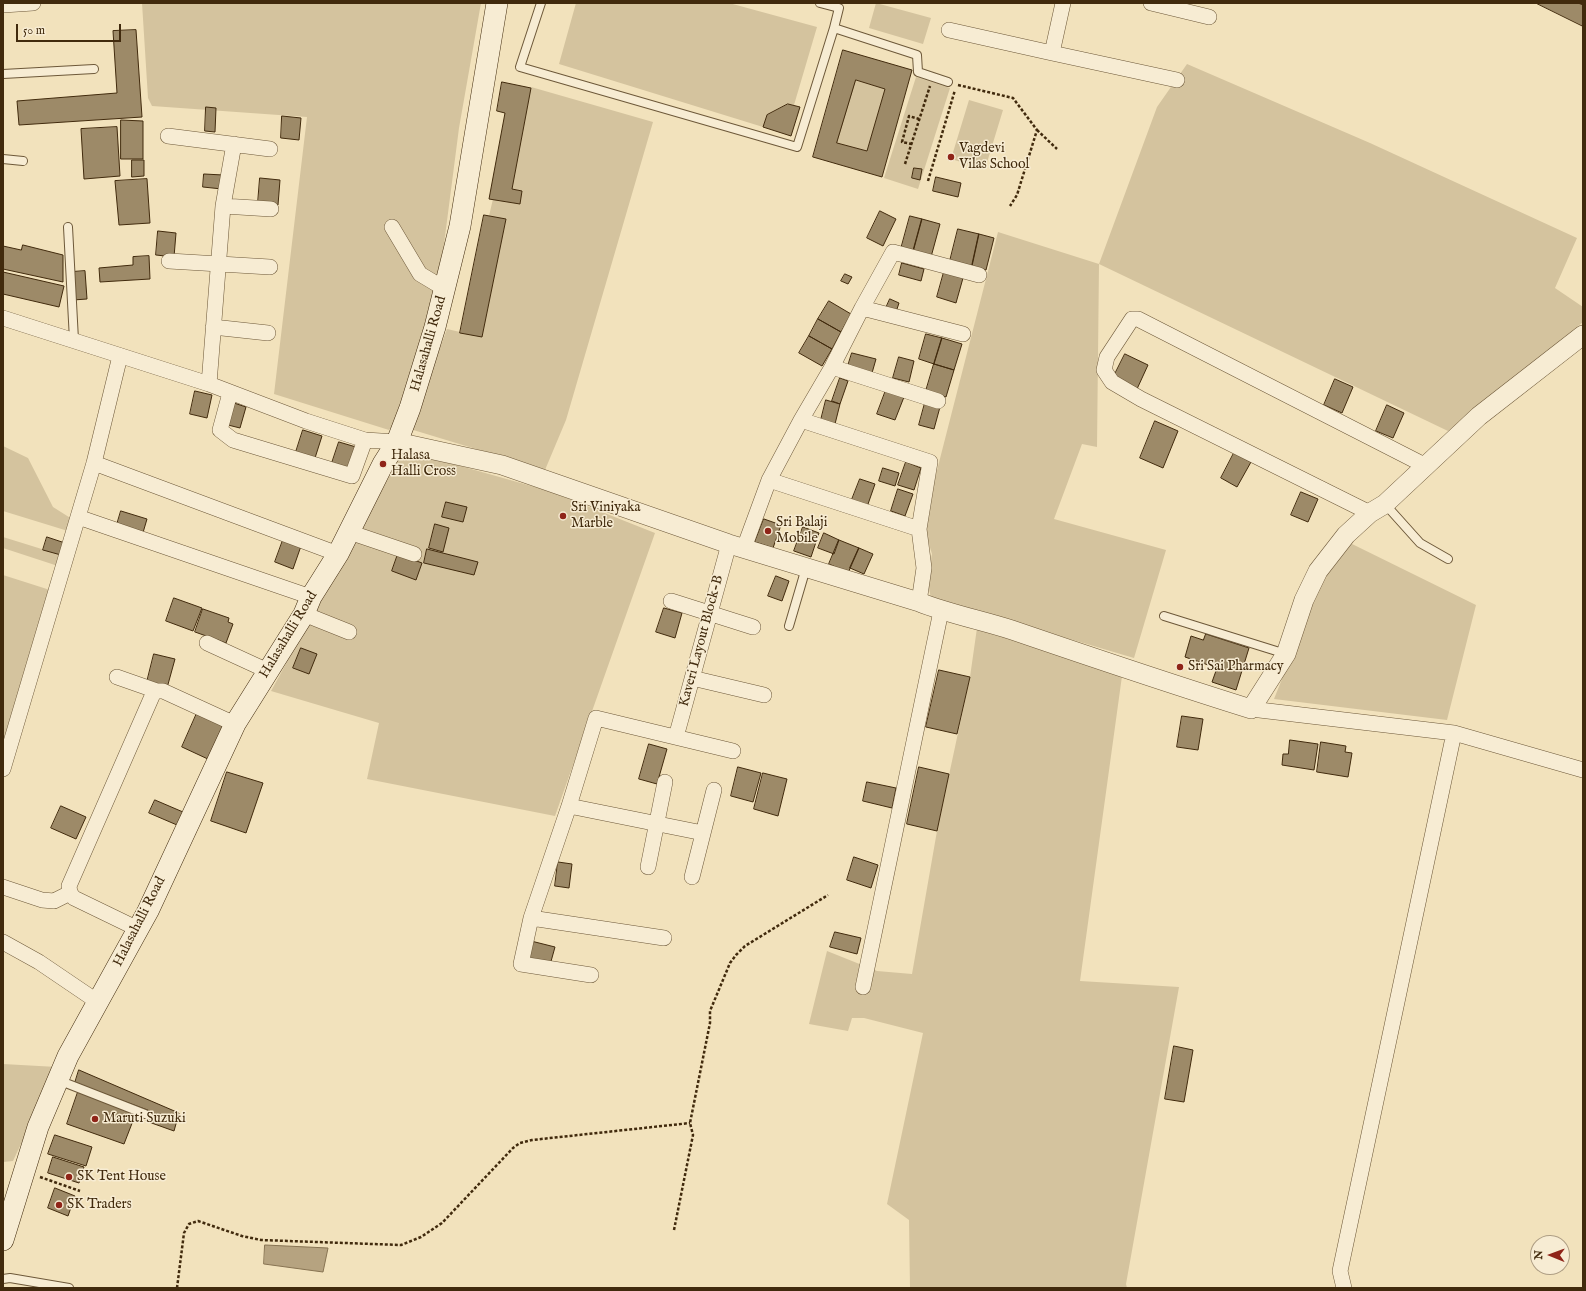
<!DOCTYPE html>
<style>
body{margin:0}
#map{position:relative;width:1586px;height:1291px;overflow:hidden;background:#f2e2bc;font-family:"IM FELL English",serif}
canvas{display:block}
.frame{position:absolute;inset:0;border:4px solid #412a0d;pointer-events:none}
.north{position:absolute;left:1530px;top:1235px;width:40px;height:40px;box-sizing:border-box;background:#f7ecd3;border:1px solid #ae9e84;border-radius:50%;rotate:271deg;font-size:11px;font-weight:700;line-height:16px;text-align:center;color:#412a0d}
.north::after{content:'';display:block;margin:auto;width:14px;height:18px;background:#8f2418;clip-path:polygon(50% 0,100% 100%,50% 72%,0 100%)}
.scale{position:absolute;left:16px;top:24px;width:105px;height:18px;box-sizing:border-box;border:2px solid #412a0d;border-top:0;padding-left:5px;font-size:12px;line-height:14px;white-space:nowrap;color:#412a0d;-webkit-text-stroke:3px #f7ecd3;paint-order:stroke}
</style>
<div id="map">
<canvas width="1586" height="1291"></canvas>
<div class="frame"></div>
<div class="north">N</div>
<div class="scale">50 m</div>
</div>
<script>
const c = document.querySelector('canvas').getContext('2d');
c.lineJoin = 'round';
function fillPath(path, color) {
  c.fillStyle = color;
  c.fill(path, 'evenodd');
}
function strokePath(path, color, width, dash) {
  c.strokeStyle = color;
  c.lineWidth = width;
  c.lineCap = dash ? 'butt' : 'round';
  c.setLineDash(dash || []);
  c.stroke(path);
}
function label(font, color, halo, rows, align = 'center') {
  c.font = font + ' "IM FELL English",serif';
  c.lineWidth = 3;
  c.setLineDash([]);
  c.textBaseline = 'middle';
  c.strokeStyle = halo;
  c.fillStyle = color;
  for (const [text, x, y, turn = 0] of rows) {
    c.save();
    c.translate(x, y);
    c.rotate((+turn || 0) * Math.PI / 180);
    c.textAlign = isNaN(turn) ? turn : align;
    if (halo) c.strokeText(text, 0, 0);
    c.fillText(text, 0, 0);
    c.restore();
  }
}
fillPath(new Path2D(`
 M142,3H481L459,128L444,244L422,349L397,421L389,430L274,394L307,117L152,106L148,98Z
 M576,3H729L817,27L794,105L788,104L767,115L763,127L559,64Z
 M876,3L931,18L923,44L869,28Z
 M1187,64L1370,143L1577,238L1555,288L1583,307V322L1448,431L1099,264L1097,447L1082,444L1054,519L1166,550L1134,658L931,598L927,580L932,554L923,525L998,232L1099,264L1157,107Z
 M916,77L950,88L918,189L884,178Z
 M856,80L885,89L867,151L837,143Z
 M531,87L653,122L566,420L545,470L410,429L447,329L482,337L506,219L489,216L493,199L520,204L522,191L512,189Z
 M969,100L1003,110L985,169L951,159Z
 M3,446L28,458L53,507L72,519L68,531L3,511Z
 M404,450L549,491L655,533L555,816L367,779L379,723L271,691Z
 M3,537L61,555L58,566L3,548Z
 M1348,542L1476,605L1447,720L1274,699L1320,584Z
 M3,575L50,590L3,742Z
 M977,628L1122,676L1080,981L1179,987L1126,1284L1127,1288H910L909,1220L887,1204L923,1033L864,1018H852L848,1031L809,1024L827,951L877,971L912,974L937,831L970,677Z
 M3,1064L57,1067L13,1161L3,1162Z`), '#d4c39e');
const water = new Path2D(`
 M265,1245L328,1248L323,1272L264,1264Z`);
fillPath(water, '#b6a380');
strokePath(water, '#877352', 1);
const building = new Path2D(`
 M1536,3H1578L1583,5V26Z
 M136,30L142,117L19,125L17,101L117,93L113,31Z
 M843,50L912,70L882,177L813,157ZM856,80L885,89L867,151L837,143Z
 M502,82L531,88L512,189L522,191L520,204L489,199L505,113L497,111Z
 M788,104L800,107L791,136L763,127L767,115Z
 M206,107L216,108L215,132L205,131Z
 M282,116L301,118L299,140L281,138Z
 M121,120L143,121V159H121Z
 M117,127L120,176L84,179L81,129Z
 M132,160H144V176L132,177Z
 M914,168L922,169L920,180L912,178Z
 M204,174L223,175L222,189L203,187Z
 M936,177L961,183L958,197L933,191Z
 M260,178L280,180L278,205L258,203Z
 M147,179L150,223L119,225L115,181Z
 M880,211L896,219L883,246L867,238Z
 M484,215L506,219L482,337L460,333Z
 M910,216L922,219L913,252L901,249Z
 M922,219L940,224L931,257L913,252Z
 M958,229L979,234L972,266L950,261Z
 M158,231L176,233L174,257L156,255Z
 M979,234L994,238L986,270L972,266Z
 M23,245L63,255V282L3,269V246L21,250Z
 M149,256L150,279L100,282L99,268L133,265V257Z
 M902,263L924,269L921,281L899,275Z
 M85,271L87,299L73,300L72,272Z
 M3,272L64,286L59,307L3,294Z
 M944,272L963,278L956,303L937,297Z
 M845,274L852,277L848,284L841,281Z
 M890,299L899,303L896,312L886,308Z
 M829,301L851,314L841,332L818,319Z
 M818,319L841,332L832,349L809,336Z
 M926,334L942,338L934,364L919,359Z
 M809,336L832,349L822,366L799,353Z
 M942,338L962,344L954,370L934,364Z
 M852,353L876,359L872,373L848,366Z
 M1125,354L1148,365L1137,389L1113,378Z
 M899,357L914,361L909,382L893,378Z
 M934,364L954,370L946,397L926,391Z
 M840,378L848,381L840,404L832,401Z
 M1335,379L1353,387L1342,413L1324,405Z
 M886,390L904,397L895,420L877,414Z
 M195,391L212,395L207,418L190,414Z
 M826,400L840,404L834,428L820,424Z
 M231,402L246,407L240,428L224,424Z
 M925,403L940,407L934,429L919,425Z
 M1387,405L1404,413L1393,438L1376,431Z
 M1155,421L1178,431L1163,468L1140,458Z
 M303,430L322,436L315,458L296,452Z
 M339,442L356,447L349,468L332,463Z
 M1234,453L1251,462L1237,487L1221,478Z
 M906,462L921,468L914,490L898,485Z
 M883,468L899,473L895,486L879,481Z
 M860,479L875,484L867,507L851,502Z
 M898,489L913,494L905,516L891,511Z
 M1301,492L1318,499L1308,522L1291,515Z
 M446,502L467,507L463,522L442,517Z
 M121,511L147,519L142,536L116,528Z
 M764,519L781,525L773,548L755,542Z
 M435,524L449,528L443,552L429,548Z
 M803,527L819,533L811,557L794,551Z
 M824,533L839,540L834,554L818,548Z
 M47,537L65,543L61,555L43,550Z
 M283,540L301,546L293,569L275,562Z
 M839,540L859,548L848,573L829,564Z
 M859,548L873,554L864,574L850,568Z
 M427,549L478,562L474,575L424,563Z
 M398,554L422,563L416,580L392,571Z
 M776,576L789,581L782,601L768,596Z
 M174,598L202,608L193,631L166,621Z
 M664,608L682,613L675,638L656,632Z
 M203,609L229,618L228,622L233,624L226,643L195,632Z
 M1206,634L1249,648L1236,690L1212,682L1217,668L1185,657L1191,636L1203,640Z
 M301,648L317,654L309,674L293,668Z
 M154,654L175,659L167,688L147,682Z
 M939,670L970,677L957,734L926,727Z
 M197,713L225,726L210,760L182,747Z
 M1182,716L1203,719L1198,750L1177,747Z
 M1290,740L1318,744L1314,770L1282,765L1283,754H1288Z
 M1321,742L1346,746L1345,752L1352,753L1348,777L1317,772Z
 M649,744L667,749L657,784L639,779Z
 M738,767L761,773L753,802L731,796Z
 M919,767L949,774L937,831L907,824Z
 M227,772L263,783L246,833L211,821Z
 M763,773L787,779L778,816L754,809Z
 M867,782L896,788L892,808L863,801Z
 M155,800L183,812L177,825L149,813Z
 M61,806L86,817L76,839L51,828Z
 M854,857L878,865L871,888L847,880Z
 M558,862L572,864L569,888L555,886Z
 M835,932L861,938L857,954L830,947Z
 M531,941L555,947L550,965L527,959Z
 M1174,1046L1193,1050L1184,1102L1165,1099Z
 M79,1070L179,1113L174,1131L146,1121L150,1111L75,1083Z
 M78,1092L136,1113L124,1144L67,1124Z
 M55,1135L92,1147L86,1166L48,1154Z
 M53,1157L84,1167L79,1183L48,1173Z
 M55,1188L75,1196L68,1216L48,1208Z`);
fillPath(building, '#9d8a68');
strokePath(building, '#412a0d', 1);
const service = new Path2D(`
 M541,3L520,67L797,147L834,28
 M820,3L839,8L834,28L917,55L918,72L948,82
 M3,74L94,69
 M3,159L23,161
 M68,227L74,340
 M1385,504L1420,543L1448,559
 M1164,616L1286,654
 M789,626L806,568
 M58,1080L145,1114
 M3,1279L10,1278L69,1288`);
const minor = new Path2D(`
 M1151,3L1209,17
 M3,5L33,3
 M949,30L1052,53L1063,3
 M1052,53L1177,80
 M168,136L270,149
 M223,206L271,209
 M392,227L420,274L445,289
 M169,261L270,267
 M862,308L963,334
 M3,318L209,384L306,421L365,440L397,442
 M213,327L268,333
 M832,367L938,401
 M209,384L223,206L234,144
 M230,393L220,430L233,440L352,476L365,440
 M801,420L930,462L919,529L924,568L919,602
 M94,463L338,554
 M769,480L919,529
 M1370,513L1141,399L1112,382L1104,370L1107,357L1132,319H1138L1426,466
 M78,517L311,597
 M349,532L414,554
 M744,548L769,480L801,420L832,367L862,308L893,252L979,275
 M671,601L753,627
 M304,614L349,632
 M207,643L268,671
 M117,677L157,691H163L235,724
 M692,678L764,695
 M1251,709L1454,733L1583,770
 M676,737L729,544
 M3,769L94,463L120,356
 M569,806L703,833
 M648,867L665,782
 M692,877L714,790
 M3,887L42,900L54,901L70,893
 M531,918L664,938
 M138,929L74,898L70,893L69,886L153,694L157,691
 M3,942L39,962L98,1002
 M591,975L521,964L531,918L569,806L596,718L733,751
 M863,987L941,611
 M1344,1288L1340,1271L1454,733`);
const tertiary = new Path2D(`
 M397,442L502,465L729,544L919,602C949,614 981,620 1012,630C1091,657 1171,684 1251,709L1286,654L1304,600L1318,571L1346,535L1370,513L1385,504L1479,416L1583,335`);
const secondary = new Path2D(`
 M3,1240L38,1127L68,1056L148,911L235,724L304,614L311,597L338,554L383,464L397,442L410,408L435,327L460,226L497,3`);
strokePath(service, '#6d5839', 10);
strokePath(minor, '#6d5839', 16);
strokePath(tertiary, '#6d5839', 20);
strokePath(secondary, '#412a0d', 22);
strokePath(new Path2D(`
 M958,85L1013,98L1037,130L1017,195L1010,206
 M1037,130L1057,149
 M912,144L902,142L909,116L919,119
 M905,164L930,86
 M928,181L955,90
 M40,1177L80,1191
 M674,1230L693,1135L690,1123L710,1023V1011L730,963L736,955L745,946L828,895
 M177,1288L184,1233L189,1224L198,1221L242,1236L261,1240L401,1245L421,1237L442,1223L513,1148L520,1143L532,1140L690,1123`), '#412a0d', 2.5, [3, 2]);
strokePath(service, '#f7ecd3', 8);
strokePath(minor, '#f7ecd3', 15);
strokePath(tertiary, '#f7ecd3', 19);
strokePath(secondary, '#f7ecd3', 21);
for (const [x, y, r, color] of [
 [951,157,4,"#8f2418"],
 [383,464,4,"#8f2418"],
 [563,516,4,"#8f2418"],
 [768,531,4,"#8f2418"],
 [1180,667,4,"#8f2418"],
 [95,1119,4,"#8f2418"],
 [69,1177,4,"#8f2418"],
 [59,1205,4,"#8f2418"]
]) {
  const dot = new Path2D();
  dot.arc(x, y, r, 0, 2 * Math.PI);
  c.fillStyle = color;
  c.fill(dot);
  strokePath(dot, '#f7ecd3', 1.5);
}
label('14px', '#412a0d', '#f7ecd3', [
 ["Vagdevi",959,149],
 ["Vilas School",959,165],
 ["Halasa",391,456],
 ["Halli Cross",391,472],
 ["Sri Viniyaka",571,508],
 ["Marble",571,524],
 ["Sri Balaji",776,523],
 ["Mobile",776,539],
 ["Sri Sai Pharmacy",1188,667],
 ["Maruti Suzuki",103,1119],
 ["SK Tent House",77,1177],
 ["SK Traders",67,1205]
], 'left');
label('14px', '#412a0d', '#f7ecd3', [
 ["Halasahalli Road",429,344,-74],
 ["Halasahalli Road",289,635,-59],
 ["Kaveri Layout Block-B",702,641,-75],
 ["Halasahalli Road",140,922,-63]
]);
</script>
